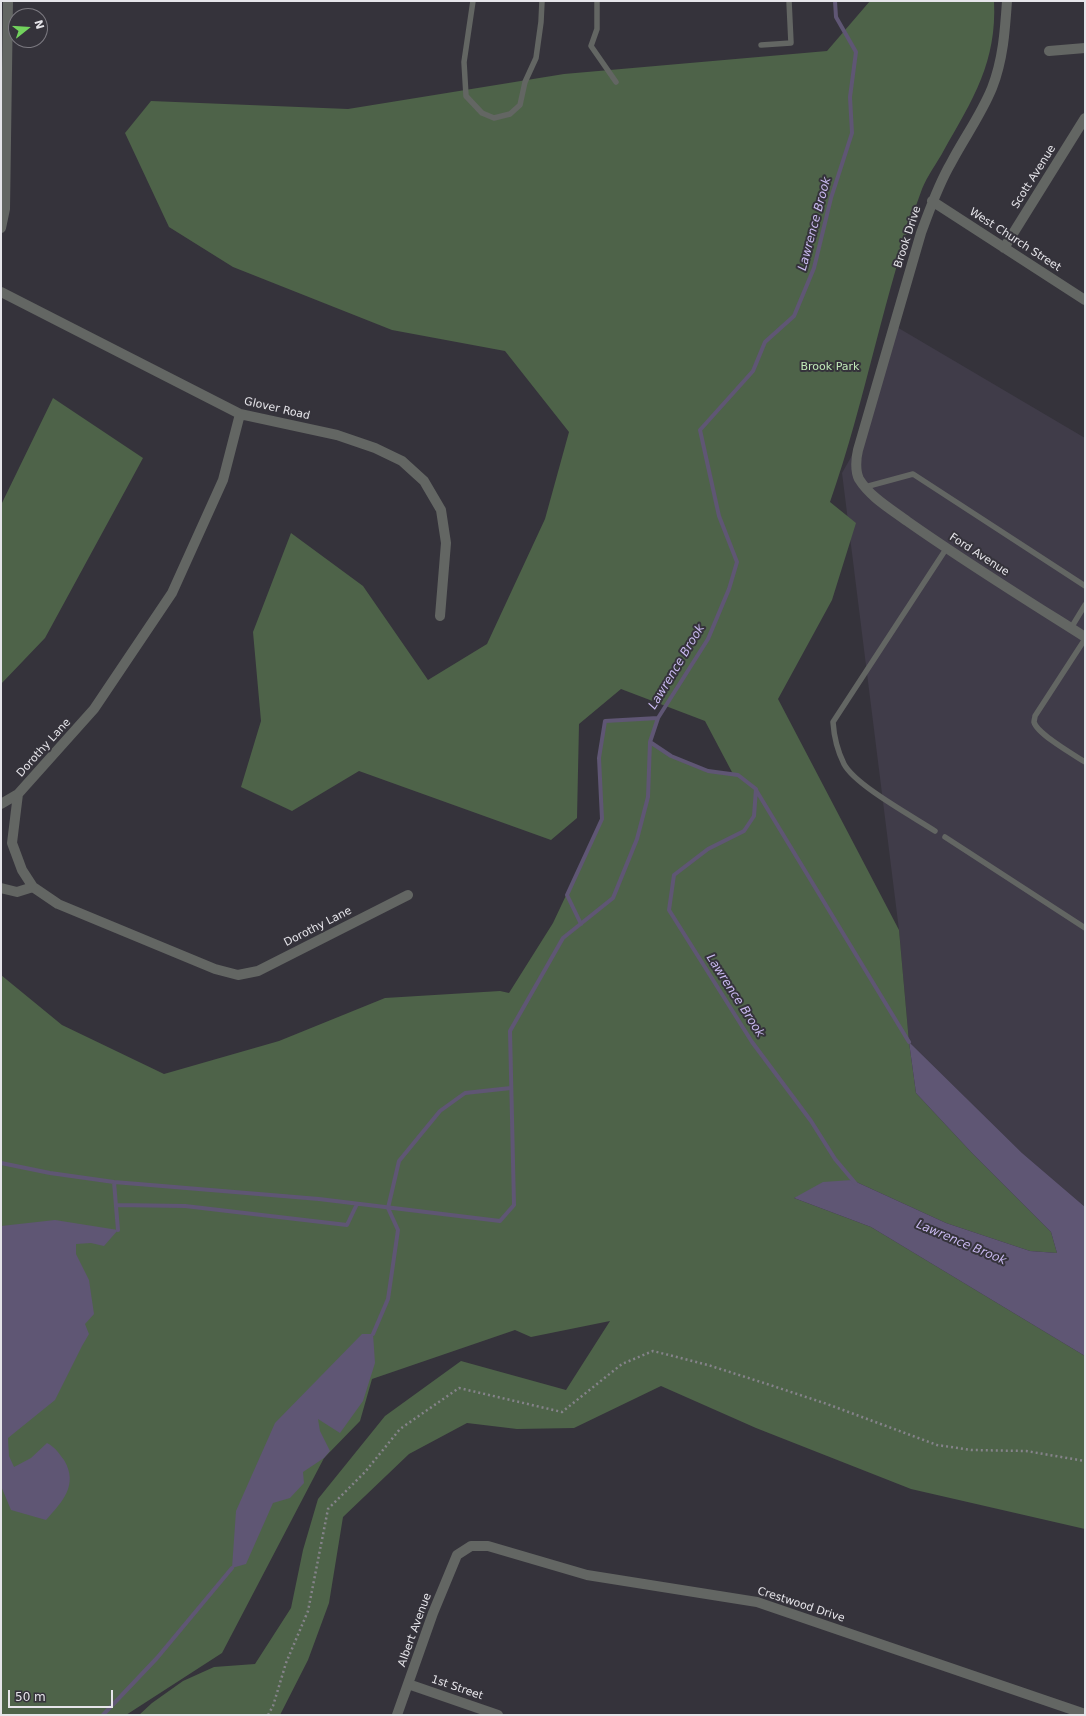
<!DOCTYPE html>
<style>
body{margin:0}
#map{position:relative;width:1086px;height:1716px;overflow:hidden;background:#35333b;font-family:"DejaVu Sans",sans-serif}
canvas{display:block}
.frame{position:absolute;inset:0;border:2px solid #e6e5ea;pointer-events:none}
.north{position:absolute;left:8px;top:8px;width:40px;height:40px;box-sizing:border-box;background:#35333b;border:1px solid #7c7a81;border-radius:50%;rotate:73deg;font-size:11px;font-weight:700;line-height:16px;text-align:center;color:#e6e5ea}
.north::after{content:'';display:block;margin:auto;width:14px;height:18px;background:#72d25d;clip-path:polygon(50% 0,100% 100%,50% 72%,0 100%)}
.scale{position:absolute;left:8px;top:1690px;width:105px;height:18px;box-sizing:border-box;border:2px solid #e6e5ea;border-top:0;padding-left:5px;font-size:12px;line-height:14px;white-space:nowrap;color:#e6e5ea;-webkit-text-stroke:3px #35333b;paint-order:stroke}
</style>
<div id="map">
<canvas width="1086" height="1716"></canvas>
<div class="frame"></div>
<div class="north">N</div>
<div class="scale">50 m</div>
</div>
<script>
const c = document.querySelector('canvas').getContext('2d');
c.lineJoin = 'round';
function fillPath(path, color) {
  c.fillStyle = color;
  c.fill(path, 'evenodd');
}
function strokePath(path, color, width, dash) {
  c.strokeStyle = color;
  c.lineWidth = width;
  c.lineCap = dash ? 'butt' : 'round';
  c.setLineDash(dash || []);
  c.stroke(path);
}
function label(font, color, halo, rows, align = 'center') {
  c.font = font + ' "DejaVu Sans",sans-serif';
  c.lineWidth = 4;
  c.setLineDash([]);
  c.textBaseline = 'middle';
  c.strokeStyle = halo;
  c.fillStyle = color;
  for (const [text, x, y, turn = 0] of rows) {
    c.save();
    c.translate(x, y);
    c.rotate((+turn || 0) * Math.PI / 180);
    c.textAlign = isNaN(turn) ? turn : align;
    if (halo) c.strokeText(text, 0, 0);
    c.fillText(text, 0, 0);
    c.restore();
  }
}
fillPath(new Path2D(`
 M890,323L1085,438V1207L1022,1153L909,1042L899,930L842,473L854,452Z`), '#403c49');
fillPath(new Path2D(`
 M870,1H994C997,62 973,99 944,150C937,163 927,176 922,189C884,291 866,400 830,502L856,523L832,600L778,699L899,930L909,1042L916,1093L972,1153L1051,1232L1057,1253L1030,1251L946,1223L852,1180L794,1198L871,1227L1085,1356V1529L911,1489L756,1428L661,1386L574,1428L517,1429L467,1423L409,1454L343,1517L329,1603L308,1660L280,1715H139L152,1703L183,1681L214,1667L255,1664L291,1608L303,1550L318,1499L385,1416L461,1361L566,1390L610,1321L531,1337L515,1330L372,1379L360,1421L324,1458L222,1653L126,1715H1V975L62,1025L164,1074L279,1041L385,998L500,991L509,993L553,923L602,819L599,758L605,721L658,718L651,742C675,759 702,773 733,774L705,721L621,689L579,724L577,818L551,840L359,771L292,811L241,787L261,721L253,632L291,533L363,586L428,680L487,644L545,519L569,432L505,351L392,330L233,267L169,227L125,133L151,101L348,109L564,74L827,51Z
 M53,398L143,458L45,638L1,684V505Z`), '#4e6349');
fillPath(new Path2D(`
 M909,1042L1022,1153L1085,1207V1356L871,1227L794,1198L823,1182L852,1180L946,1223L1030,1251L1057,1253L1051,1232L972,1153L916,1093Z
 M55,1220L118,1230L104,1246L91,1243L76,1244V1254L89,1280L94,1314L85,1324L89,1334L82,1346L55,1400L8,1438L9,1456L14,1467L31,1458L47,1443C56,1448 58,1452 64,1460C79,1485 62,1502 46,1520L11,1510L1,1486V1226Z
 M362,1334H373L375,1363L363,1401L340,1433L318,1419L320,1431L330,1451L324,1458L303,1472L304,1483L290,1498L273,1503L246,1564L232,1568L236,1511L275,1423Z`), '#5f5674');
strokePath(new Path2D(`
 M835,1L836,17L856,52L850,97L852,133L831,198L814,268L794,316L765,342L753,371L700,430L719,516L737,562L729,589L708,639L658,718L650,742L671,756L708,771L738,775L756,789L754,816L744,831L708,849L674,875L669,910L752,1042L811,1121L835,1159L856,1184
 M756,790L909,1042
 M581,924L567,895L602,819L599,758L605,721L658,718
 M1,1163L50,1173L114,1182L319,1199L500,1221L514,1205L510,1031L563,938L613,898L637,839L648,797L650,742
 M114,1182L118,1230
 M116,1205L185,1206L347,1225L357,1204
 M373,1334L388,1299L398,1230L388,1208L399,1161L440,1111L465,1093L511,1088
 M103,1715L157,1658L232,1568`), '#5f5674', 4);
strokePath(new Path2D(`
 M268,1715L273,1706L286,1663L308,1611L328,1509L365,1472L400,1429L459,1388L562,1412L622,1364L653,1351L708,1365L767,1384L827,1404L937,1445L971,1450L1026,1451L1085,1461`), '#85838a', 2.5, [2, 3]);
strokePath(new Path2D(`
 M473,1L464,62L466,96L482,113L494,118L510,114L520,105L525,82L536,58L541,22L542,1
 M597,1V29L591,46L616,82
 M761,45L791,43L789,1
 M865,487L913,474L1085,586
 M1071,628L1085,605
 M1085,639L1035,716C1035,718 1034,720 1034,722C1037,734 1074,755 1085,762
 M935,831C912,816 855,785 844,764C837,750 834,737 833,722L946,549
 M945,837L1085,928`), '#636663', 5.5);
strokePath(new Path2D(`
 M1007,1C1005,31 1003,60 992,88C981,115 964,138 951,163C938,185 930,209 921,233L858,450C856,458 855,471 859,479C870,497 891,509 907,521C965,562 1025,599 1085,637
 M1049,51L1085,48
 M932,201L1085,300
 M1,228L5,209L8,1
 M1004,248L1085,118
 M1,292L240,414L337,435L375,448L402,461L424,481L441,510L446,543L440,616
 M240,414L223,480L172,593L94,709L18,794L12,843L22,870L33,887L58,904L215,969L238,975L258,971L408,895
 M1,804L18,794
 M1,888L17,892L33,887
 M408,1684L498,1715
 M397,1715L433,1613L457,1555L471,1546H488L587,1575L757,1602L1085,1714`), '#636663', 10);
label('11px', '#e6e5ea', '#35333b', [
 ["Scott Avenue",1034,177,-58],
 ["Brook Drive",908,237,-72],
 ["West Church Street",1015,240,33],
 ["Glover Road",277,409,13],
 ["Ford Avenue",979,555,33],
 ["Dorothy Lane",44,748,-48],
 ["Dorothy Lane",318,927,-27],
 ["Crestwood Drive",801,1605,18],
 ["Albert Avenue",415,1630,-70],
 ["1st Street",457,1688,19]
]);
label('11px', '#c0e9b8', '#35333b', [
 ["Brook Park",830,367]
]);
label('italic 12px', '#c9b9f0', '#35333b', [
 ["Lawrence Brook",815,224,-75],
 ["Lawrence Brook",677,667,-59],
 ["Lawrence Brook",735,996,57],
 ["Lawrence Brook",961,1243,23]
]);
</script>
